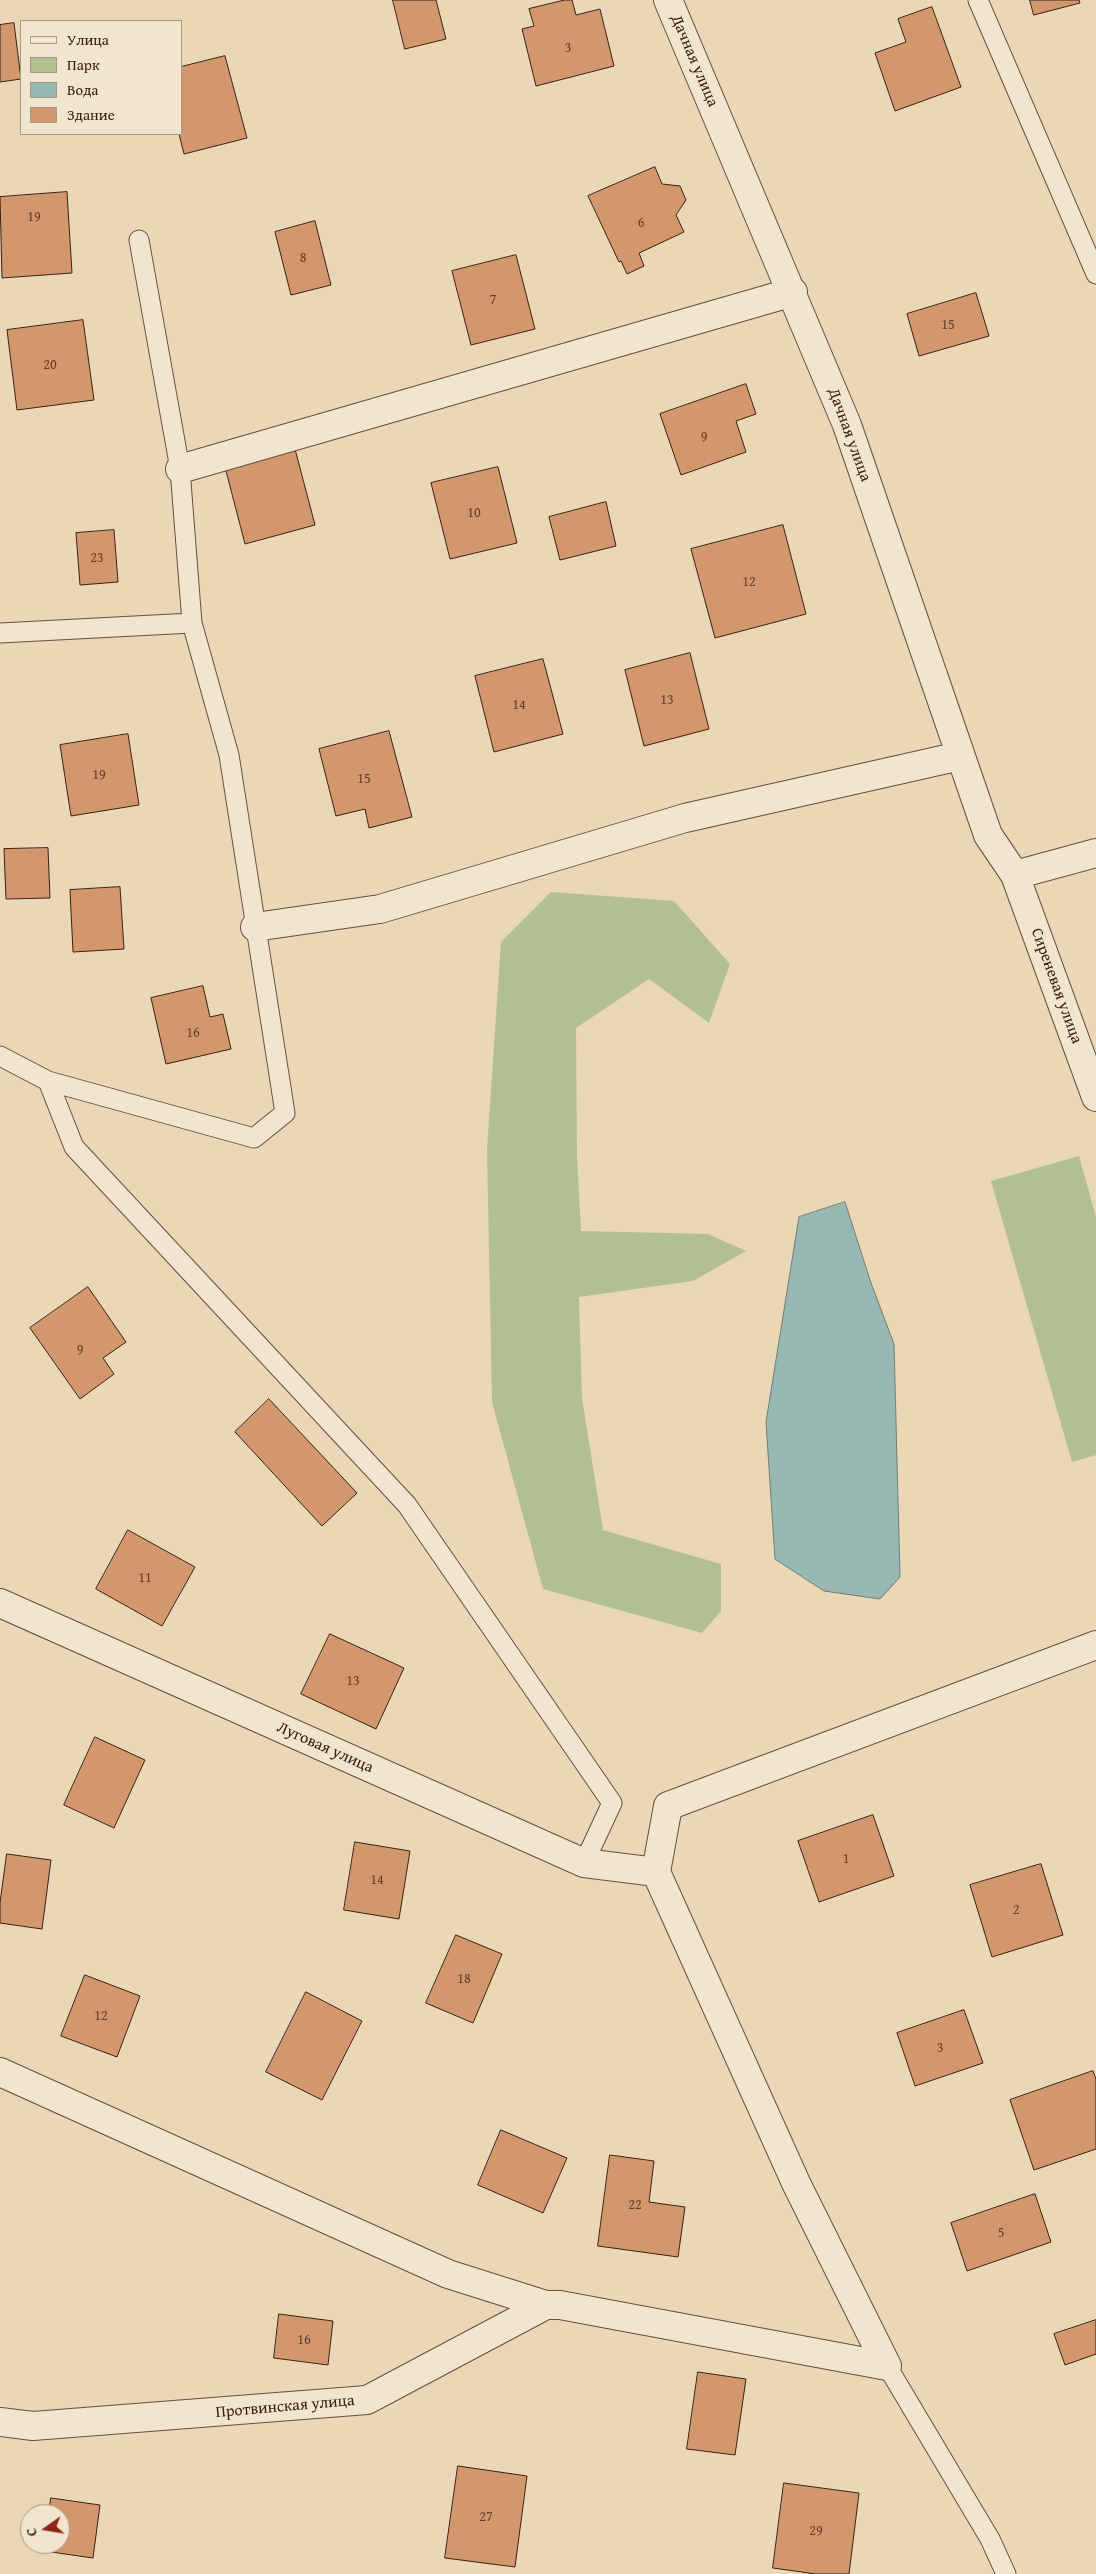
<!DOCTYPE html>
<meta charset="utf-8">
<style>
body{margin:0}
#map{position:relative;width:1096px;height:2574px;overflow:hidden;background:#ead7b5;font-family:"Gentium Book Plus",serif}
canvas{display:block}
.legend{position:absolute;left:20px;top:20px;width:162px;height:115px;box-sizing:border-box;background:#f1e5cf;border:1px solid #a89785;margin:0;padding:6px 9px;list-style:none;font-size:15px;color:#3b2115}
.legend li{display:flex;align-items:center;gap:10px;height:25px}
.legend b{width:25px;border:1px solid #a89785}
.north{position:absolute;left:20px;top:2504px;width:50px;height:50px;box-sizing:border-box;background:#f1e5cf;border:1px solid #a89785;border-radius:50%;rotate:257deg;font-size:14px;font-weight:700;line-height:20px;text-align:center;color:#3b2115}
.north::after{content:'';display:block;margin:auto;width:18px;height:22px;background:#8f2418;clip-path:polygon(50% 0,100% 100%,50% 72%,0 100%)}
</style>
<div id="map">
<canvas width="1096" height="2574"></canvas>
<ul class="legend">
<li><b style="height:6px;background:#f1e5cf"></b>Улица</li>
<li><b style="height:14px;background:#b2bf91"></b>Парк</li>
<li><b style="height:14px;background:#98b8b3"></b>Вода</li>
<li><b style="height:14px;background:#d2976d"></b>Здание</li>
</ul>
<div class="north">С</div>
</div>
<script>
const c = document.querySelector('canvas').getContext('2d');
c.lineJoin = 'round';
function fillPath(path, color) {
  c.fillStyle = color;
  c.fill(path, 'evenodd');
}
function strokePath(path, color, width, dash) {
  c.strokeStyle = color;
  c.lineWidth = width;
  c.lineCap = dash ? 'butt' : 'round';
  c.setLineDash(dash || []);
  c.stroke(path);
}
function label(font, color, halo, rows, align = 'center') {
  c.font = font + ' "Gentium Book Plus",serif';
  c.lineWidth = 4;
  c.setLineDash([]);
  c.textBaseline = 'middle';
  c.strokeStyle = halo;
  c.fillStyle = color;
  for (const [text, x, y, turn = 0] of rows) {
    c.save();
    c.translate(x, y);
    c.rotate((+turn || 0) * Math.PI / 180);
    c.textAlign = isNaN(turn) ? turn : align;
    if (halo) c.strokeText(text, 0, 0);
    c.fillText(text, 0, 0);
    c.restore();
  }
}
fillPath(new Path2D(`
 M551,892L674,901L730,964L709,1023L649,979L576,1028L577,1156L581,1231L708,1234L746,1251L693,1281L579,1297L582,1398L603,1530L721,1564V1611L702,1633L543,1589L492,1402L487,1149L501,942Z
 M1079,1156L1096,1217V1455L1072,1462L991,1181Z`), '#b2bf91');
const water = new Path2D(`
 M845,1202L871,1283L894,1344L900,1577L880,1599L824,1591L775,1559L766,1422L799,1217Z`);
fillPath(water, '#98b8b3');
strokePath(water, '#737c74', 1);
const building = new Path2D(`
 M393,0H436L446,39L405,49Z
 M565,0H572L576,15L600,9L614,66L536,86L522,29L534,26L529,9Z
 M1030,0H1079L1080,3L1034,15Z
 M932,7L961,87L895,111L875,53L906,42L898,19Z
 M14,23L21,79L0,82V25Z
 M225,56L247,138L184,154L179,134H181V67Z
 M655,167L662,184L680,186L686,200L676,215L684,232L639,253L644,266L627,274L621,261L619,262L588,196Z
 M67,192L72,273L2,278L0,197Z
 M315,221L331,285L291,295L275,232Z
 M516,255L535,329L471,345L452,271Z
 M976,293L989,336L919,356L907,314Z
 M83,320L94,400L17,410L7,330Z
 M746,384L756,414L736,421L746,452L681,475L660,414Z
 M295,449L315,525L245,544L225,467Z
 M498,467L517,543L450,559L431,483Z
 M606,502L616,546L560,560L549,517Z
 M783,525L806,614L715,638L691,549Z
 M114,530L118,582L80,585L76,533Z
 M690,653L709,729L644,746L625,670Z
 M543,659L563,734L494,752L475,676Z
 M389,731L412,817L369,828L365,809L336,816L319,749Z
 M128,734L139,805L71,816L60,745Z
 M48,848L50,898L6,899L4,849Z
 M120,887L124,949L73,952L70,890Z
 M203,986L210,1017L223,1014L231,1049L166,1064L151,998Z
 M88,1287L126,1342L103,1358L114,1374L80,1399L30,1328Z
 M269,1399L357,1493L322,1526L235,1432Z
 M128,1530L195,1567L162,1626L96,1589Z
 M330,1634L404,1668L376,1729L301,1694Z
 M95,1737L145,1760L114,1828L64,1805Z
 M873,1815L894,1876L819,1902L798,1841Z
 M355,1842L410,1851L399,1919L344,1910Z
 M7,1854L51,1860L42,1929L0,1923V1903Z
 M1041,1864L1063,1935L992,1957L970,1885Z
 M456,1935L502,1954L473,2023L426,2003Z
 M85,1975L140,1996L117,2057L61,2036Z
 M306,1992L362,2021L322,2100L266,2072Z
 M964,2010L983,2063L915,2086L897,2033Z
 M1093,2071L1096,2079V2149L1034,2170L1010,2100Z
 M501,2130L567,2158L543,2213L478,2185Z
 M610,2155L654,2161L649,2202L685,2207L678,2257L598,2246Z
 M1035,2194L1051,2242L967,2271L951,2223Z
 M279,2314L333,2321L328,2365L274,2358Z
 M1096,2320V2354L1065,2365L1054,2334Z
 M698,2372L746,2379L735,2455L687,2449Z
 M458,2466L527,2476L515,2567L445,2558Z
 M784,2483L859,2493L849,2574H816L773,2568Z
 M51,2498L100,2505L93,2558L44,2551L45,2544H60V2514H49Z`);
fillPath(building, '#d2976d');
strokePath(building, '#3b2115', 1);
const lane = new Path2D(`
 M978,0L1096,274
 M0,633L192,623
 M0,1056L48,1081L74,1147L407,1505L612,1803L584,1863
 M48,1081L254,1138L285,1113L229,755L192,623L180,469L139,240
 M887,2366L990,2539L1006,2574`);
const street = new Path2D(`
 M668,0L847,425L988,835L1015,875L1096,1097
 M180,469L793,292
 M1015,875L1096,853
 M255,927L380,909L685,818L960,756
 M0,1603L584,1863L656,1872
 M0,2072L448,2274L546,2305H560L887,2366
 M887,2366L796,2183L656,1872L668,1806L1096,1645
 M0,2422L33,2426L367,2400L546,2305`);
strokePath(lane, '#674e3d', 21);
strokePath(street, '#674e3d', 30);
strokePath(lane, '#f1e5cf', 19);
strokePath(street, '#f1e5cf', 28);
label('14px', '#613e2b', null, [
 ["3",568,48],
 ["19",34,217],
 ["6",641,223],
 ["8",303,258],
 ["7",493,300],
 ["15",948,325],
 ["20",50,365],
 ["9",704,437],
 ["10",474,513],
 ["23",97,558],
 ["12",749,582],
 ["13",667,700],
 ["14",519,705],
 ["19",99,775],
 ["15",364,779],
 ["16",193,1033],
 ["9",80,1350],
 ["11",145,1578],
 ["13",353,1681],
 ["1",846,1859],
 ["14",377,1880],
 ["2",1016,1910],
 ["18",464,1979],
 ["12",101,2016],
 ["3",940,2048],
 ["22",635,2205],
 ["5",1001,2233],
 ["16",304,2340],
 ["27",486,2517],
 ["29",816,2531]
]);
label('16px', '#3b2115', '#f1e5cf', [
 ["Дачная улица",694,61,67],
 ["Дачная улица",849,435,70],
 ["Сиреневая улица",1056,986,70],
 ["Луговая улица",325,1748,24],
 ["Протвинская улица",285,2407,-5]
]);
</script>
